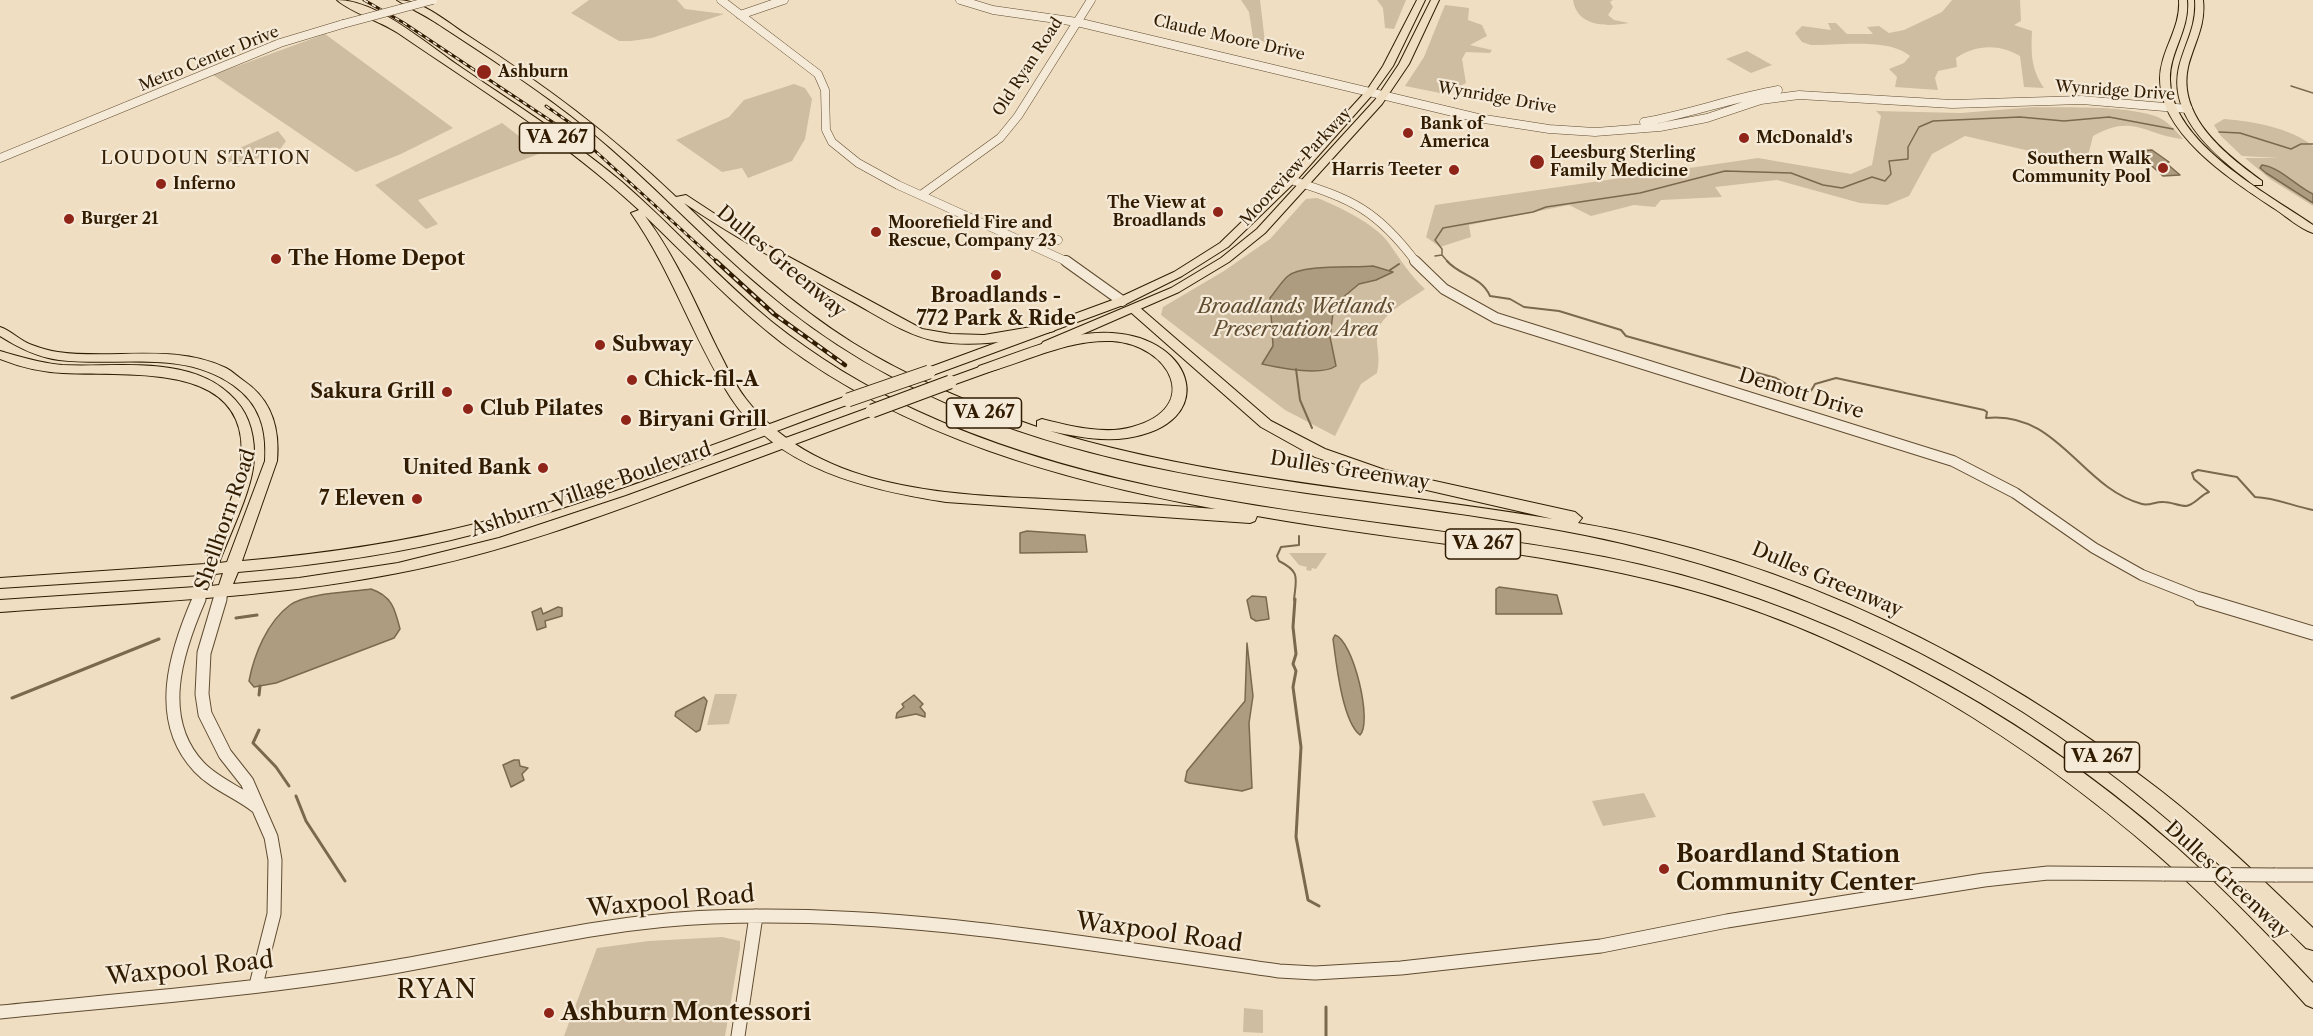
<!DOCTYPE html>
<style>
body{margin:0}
canvas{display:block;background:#efdec2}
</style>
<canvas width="2313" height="1036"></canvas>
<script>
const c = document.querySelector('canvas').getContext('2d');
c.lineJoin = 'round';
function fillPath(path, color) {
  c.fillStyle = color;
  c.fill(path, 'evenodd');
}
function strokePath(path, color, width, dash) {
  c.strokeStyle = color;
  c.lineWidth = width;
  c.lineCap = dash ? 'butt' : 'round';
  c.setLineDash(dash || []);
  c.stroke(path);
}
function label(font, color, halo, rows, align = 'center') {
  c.font = font + ' "Libre Caslon Text",serif';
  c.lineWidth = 4.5;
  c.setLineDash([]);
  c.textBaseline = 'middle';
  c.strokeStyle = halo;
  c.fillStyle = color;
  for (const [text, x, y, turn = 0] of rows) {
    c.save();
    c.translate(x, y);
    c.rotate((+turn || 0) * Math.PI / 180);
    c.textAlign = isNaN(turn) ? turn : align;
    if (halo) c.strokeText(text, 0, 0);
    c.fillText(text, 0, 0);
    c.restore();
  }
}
fillPath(new Path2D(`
 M589,0H677L685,9L724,14L652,38L631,41H619L571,13Z
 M1241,0H1260L1265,42L1253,38L1249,12Z
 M1377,0H1406L1394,29L1385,28L1383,8Z
 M1573,0H1613L1610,2L1613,7L1608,15L1614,20L1629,23C1607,27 1577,27 1573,0Z
 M1952,0H2020L2021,21L2014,25L2032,31C2031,54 2031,69 2044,88L2024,87L2020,56C2000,44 1976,44 1956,58L1957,67L1938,71L1935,78L1938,90L1895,87L1897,77L1889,69L1904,63L1910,56C1891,38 1837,45 1811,45L1802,42L1795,33L1802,26L1831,30L1828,23H1836L1847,34H1873L1867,27L1879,26L1889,33L1904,30L1942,12Z
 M1445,5L1469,8L1468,20L1482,25L1487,36L1470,45L1492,50L1490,53L1466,52L1462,59L1466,83L1445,94L1405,86L1424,57Z
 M325,34L453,128L401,154L356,172L213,75Z
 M1747,51L1772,65L1751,73L1726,59Z
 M794,84L805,88L812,99L805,139L792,161L748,178L742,168L722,172L676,140L729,117L744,100Z
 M2034,107C2070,108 2120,105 2155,116C2167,120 2175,130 2183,139C2145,135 2133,113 2093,136L2086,164L1965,136L1932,154L1909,196L1887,205L1860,203L1777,180L1715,187L1722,197L1661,200L1655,207L1634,205L1591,216L1569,205L1469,225L1471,237L1440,247L1426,237L1435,205L1758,158L1851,174L1872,165L1881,116L1876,111L1961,113Z
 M2224,119C2252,121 2291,128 2313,146V206L2270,179L2245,158H2279L2242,156L2221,136L2214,125Z
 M502,123L541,153L418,200L438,224L426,229L375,185Z
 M278,131L286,141L281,148L238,167L227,161L233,151Z
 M1317,198C1338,206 1375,224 1388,242C1400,259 1410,275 1425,289C1410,300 1379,314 1377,335C1376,348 1381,356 1377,373L1361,384L1335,436L1285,410L1161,315L1163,307L1224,271L1270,239L1306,199Z
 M1289,553H1327L1316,569L1312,568L1311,571L1306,570L1307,567L1299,565Z
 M715,694H737L729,724L707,725Z
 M1644,793L1656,817L1603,826L1592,801Z
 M722,937L740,941V948L725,1036H564L597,948L649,941Z
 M1244,1008L1263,1010V1033L1243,1032Z`), '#cfbda1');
const water = new Path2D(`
 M2152,150L2169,162L2166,163L2180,175L2163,176L2135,151Z
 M2262,165C2280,167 2296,186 2313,194V203L2266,173L2260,168Z
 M1373,266L1393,272L1376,280L1359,284L1334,305L1330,337L1336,366C1321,376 1280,368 1262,364L1273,346L1270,298C1276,291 1281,282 1288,276C1302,264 1353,268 1373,266Z
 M1027,531L1085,535L1087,552L1020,553V533Z
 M1499,587L1557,595L1562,614H1496V589Z
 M371,589C392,596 395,609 400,629L394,638L276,683L254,687L249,681C254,655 267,622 290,605C306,593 351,592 371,589Z
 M1252,596L1266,597L1269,619L1256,621L1251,618L1247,600Z
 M558,607L562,608V616L545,621L546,627L537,630L532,612L541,608L543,614Z
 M1335,635C1353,640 1373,722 1360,735C1342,721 1336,661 1333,639Z
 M1247,643L1253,696L1249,723L1252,788L1242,791L1189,783L1185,781L1187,771L1245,701Z
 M914,695L923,704L920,707L925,713V717L916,714L896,718L897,713L904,707L902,704Z
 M704,697L707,701L700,730L696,732L675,716L676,712Z
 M514,760H519L520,766L528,768L522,774L524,780L511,787L503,765Z`);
fillPath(water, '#ae9c80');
strokePath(water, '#7c694d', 1.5);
strokePath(new Path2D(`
 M2291,86L2313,93
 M2219,132L2240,133L2291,149L2301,144H2313
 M1442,254V249L1435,240L1443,228L1533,212L1546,207L1640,193L1725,171L1791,173L1823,185L1842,188L1872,177L1885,181L1891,174L1889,161L1908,159V147L1919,127L1933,121L2020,117L2064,121L2109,117L2173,129
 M1435,256L1442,255L1448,262`), '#7c694d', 1.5);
strokePath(new Path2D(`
 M1447,261C1460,276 1481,276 1490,296L1510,299L1524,307L1559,311L1621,330L1626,336L1776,378L1797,390L1811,391L1815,384L1836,378L1984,410L1987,412L1986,418C2058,410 2081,488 2142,504C2150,506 2156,501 2164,502C2171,502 2179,506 2186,506C2196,504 2200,495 2209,492L2194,479L2192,473L2198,470L2237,477L2255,497C2277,498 2292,506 2313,510
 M1390,270L1399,264
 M1296,369L1300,400L1312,428
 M1294,600C1296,578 1301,572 1279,561L1277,556L1281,547L1299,545V536`), '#7c694d', 2);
strokePath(new Path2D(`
 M1295,599L1293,627L1296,654L1293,664L1296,671L1293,687L1301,747L1296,837L1308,900L1319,906
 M236,618L257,615
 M259,695L260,686
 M12,698L159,639
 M259,730L253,743L276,767L289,786
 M296,796L306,821L345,881
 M1326,1007V1036`), '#7c694d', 3);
const minorFar2 = new Path2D(`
 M721,0L818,74L825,90L826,130L832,142L858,163L898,185L1068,262
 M960,0L993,10L1077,22L1478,118L1549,129L1595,132L1660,127L1707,118L1761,100L1799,95L1952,104L2082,100L2188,109
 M740,15L784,0
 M1644,122C1690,114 1732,98 1778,90
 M0,158L280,43L343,24
 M1291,180C1352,199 1377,210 1416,262
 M921,195L1000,138L1018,116L1091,0
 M1032,244L1058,240`);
const minorFar1 = new Path2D(`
 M1066,261L1122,301
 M1415,261L1444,289L1496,318L1953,461L2015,493L2094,548L2142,575L2205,600
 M198,600L202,591
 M220,600L224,590`);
const minor = new Path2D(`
 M199,599C176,652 154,719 199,767C215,784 238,792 256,806
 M220,599L204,653L202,694L205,714L225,754L247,782L271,837L275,860L274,914L256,985
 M2200,599L2313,633
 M2275,875H2313
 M0,1012C131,999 263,989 393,967C499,949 604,921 712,917C902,909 1092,945 1279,971L1315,973L1401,968L1601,946L1727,921L1984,880L2048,873L2164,874
 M738,1036L756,916`);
const major = new Path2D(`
 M1417,0H1425L1393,66L1373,94L1295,182L1228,247L1182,276L1126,304L933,375H925L923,372L925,369L1118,298L1174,272L1220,243L1287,178L1367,90L1383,66Z
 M1431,0H1439L1409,64L1382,104L1265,233L1229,262L1179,292L1051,348H1043L1041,345L1043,342L1171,288L1221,258L1257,229L1375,100L1399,64Z
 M2179,0H2187C2190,30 2169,52 2170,80C2171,143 2267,193 2313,225V233C2300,229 2286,216 2275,209C2233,181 2160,135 2160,79C2160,51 2181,29 2179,0Z
 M2195,0H2203C2206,26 2194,43 2188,67C2177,117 2226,155 2262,181V185H2254C2218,158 2167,118 2179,67C2185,43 2197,26 2195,0Z
 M0,327C12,331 20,341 32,345C40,348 50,351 58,352C113,360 174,343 226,368C232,371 238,377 244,381C272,400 280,429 277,461L242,561C321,554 401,543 479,523C603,489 723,440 844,397H852L854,400L852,403C729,448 606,498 479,533C400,554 319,565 238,572L233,584L299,578L398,563L499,538L626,496L868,408H876L878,411L876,414C815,437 754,459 693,482C597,518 499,554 398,573C267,599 133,602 0,612V600L196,587L201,575L0,588V578L205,564C215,536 235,497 240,469C258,359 131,377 63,373C41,372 20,367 0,359V351C21,357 40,363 62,365C121,368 201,352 241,407C253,424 256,448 253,468C249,496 229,536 219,563L227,562L265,461C267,429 260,404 233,385C182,349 118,367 59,360C37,357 19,348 0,336ZM223,573L219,585L211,586L215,574Z
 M996,361L1002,365L1000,368L950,386L944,382L946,379Z`);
const highway = new Path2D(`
 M337,0C379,0 431,48 465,70C518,106 573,141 622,182C674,227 719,279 772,322C816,357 865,387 917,411C1132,511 1375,514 1604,557C1815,598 2016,706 2176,847C2224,890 2269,936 2313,983V1008L2306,1005C2259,953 2212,902 2159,856C2028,742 1873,644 1705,594C1560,551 1406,543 1257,516L1255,521L1250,523L946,502C868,490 777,469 731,398C693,339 672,271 631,213L639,210C566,142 480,89 398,33C380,21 352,13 337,0ZM645,216C690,259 733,305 782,343C907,437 1064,481 1216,509C1166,505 1116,502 1066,500C958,495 820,494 746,399C734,384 726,365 717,348C695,303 676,257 645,216Z
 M397,0C423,0 448,23 470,37C546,86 610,134 676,197L686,195L741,231L922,329L951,334L984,335L1049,324L1055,328L1054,331C1016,341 975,348 936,341C905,335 877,315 849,300C793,269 737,239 684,203C737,254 791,304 853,343C911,379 973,404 1037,427V421L1042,419C1070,426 1104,435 1132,427C1203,408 1171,345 1112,341C1067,339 1026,362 984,373L977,369L979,366C1021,352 1067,330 1112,333C1196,338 1220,424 1127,438C1101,442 1074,436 1050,431C1212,480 1386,491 1553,519L1383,480L1315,457L1261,427L1127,309L1133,305L1138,306L1271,421L1325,449L1385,470L1575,512L1582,518L1578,523C1792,559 1991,659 2161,791C2215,833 2264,881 2313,928V950L2306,948C2256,899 2207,851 2153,807C1988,670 1794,577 1585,535C1381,494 1168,492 973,414C897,384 828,344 766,291C704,240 650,179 588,129C540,90 487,56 435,22C423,14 409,8 397,0Z`);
strokePath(minorFar2, '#604c31', 9);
strokePath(minorFar1, '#604c31', 12);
strokePath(minor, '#604c31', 15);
strokePath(major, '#311c01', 2);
strokePath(highway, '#311c01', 2);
strokePath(minorFar2, '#f5ead7', 8);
strokePath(minorFar1, '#f5ead7', 10);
strokePath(minor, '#f5ead7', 13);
fillPath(major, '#efdec2');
fillPath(highway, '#efdec2');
const railFar1 = new Path2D(`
 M364,0L404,23L593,149L717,262
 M546,106L583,132`);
const rail = new Path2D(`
 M716,261L774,314L845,365`);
strokePath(railFar1, '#311c01', 3);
strokePath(rail, '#311c01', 4.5);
strokePath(railFar1, '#f5ead7', 1.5, [4.5]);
strokePath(rail, '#f5ead7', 2, [6]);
const minorBridgeFar1 = new Path2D(`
 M343,24L433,0`);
const minorBridge = new Path2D(`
 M2164,874L2275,875`);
const majorBridge = new Path2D(`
 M848,400L929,372
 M872,411L950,382`);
strokePath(minorBridgeFar1, '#604c31', 9, []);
strokePath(minorBridge, '#604c31', 15, []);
strokePath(majorBridge, '#311c01', 15, []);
strokePath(minorBridgeFar1, '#f5ead7', 8);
strokePath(minorBridge, '#f5ead7', 13);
strokePath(majorBridge, '#efdec2', 13);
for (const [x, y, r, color] of [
 [484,72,8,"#8f2418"],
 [1408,133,6,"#8f2418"],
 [1744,138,6,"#8f2418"],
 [1537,162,8,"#8f2418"],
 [2163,168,6,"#8f2418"],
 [1454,170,6,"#8f2418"],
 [161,184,6,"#8f2418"],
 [1218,212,6,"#8f2418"],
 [69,219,6,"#8f2418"],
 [876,232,6,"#8f2418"],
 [276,259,6,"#8f2418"],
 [996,275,6,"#8f2418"],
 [600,345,6,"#8f2418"],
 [632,380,6,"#8f2418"],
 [447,392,6,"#8f2418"],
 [468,409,6,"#8f2418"],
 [626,420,6,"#8f2418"],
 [543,468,6,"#8f2418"],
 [417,499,6,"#8f2418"],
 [1664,869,6,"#8f2418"],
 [549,1013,6,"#8f2418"]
]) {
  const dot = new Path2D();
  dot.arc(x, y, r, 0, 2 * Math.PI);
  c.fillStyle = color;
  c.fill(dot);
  strokePath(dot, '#f5ead7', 2);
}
label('16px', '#311c01', '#f5ead7', [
 ["Claude Moore Drive",1229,38,13],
 ["Metro Center Drive",209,59,-22],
 ["Old Ryan Road",1028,67,-57],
 ["Wynridge Drive",2115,91,4],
 ["Wynridge Drive",1497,98,10],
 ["Mooreview Parkway",1296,167,-47]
]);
label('bold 16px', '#311c01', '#f5ead7', [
 ["Ashburn",498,72],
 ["Bank of",1420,124],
 ["America",1420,142],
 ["McDonald's",1756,138],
 ["Leesburg Sterling",1550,153],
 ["Family Medicine",1550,171],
 ["Southern Walk",2151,159,"right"],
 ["Community Pool",2151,177,"right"],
 ["Harris Teeter",1442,170,"right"],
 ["Inferno",173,184],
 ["The View at",1206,203,"right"],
 ["Broadlands",1206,221,"right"],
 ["Burger 21",81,219],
 ["Moorefield Fire and",888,223],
 ["Rescue, Company 23",888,241]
], 'left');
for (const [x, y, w] of [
 [557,138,75],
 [984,413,75],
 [1483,544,75],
 [2102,757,75]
]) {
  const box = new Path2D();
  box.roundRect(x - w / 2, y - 15, w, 30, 4.5);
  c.fillStyle = '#f5ead7';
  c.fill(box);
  strokePath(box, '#311c01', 1.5);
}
label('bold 18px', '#311c01', null, [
 ["VA 267",557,138],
 ["VA 267",984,413],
 ["VA 267",1483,544],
 ["VA 267",2102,757]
]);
c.letterSpacing = '1.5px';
label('18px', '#311c01', '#f5ead7', [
 ["LOUDOUN STATION",206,159]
]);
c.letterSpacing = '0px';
label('bold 20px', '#311c01', '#f5ead7', [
 ["The Home Depot",288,259],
 ["Broadlands -",996,296,"center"],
 ["772 Park & Ride",996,319,"center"],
 ["Subway",612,345],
 ["Chick-fil-A",644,380],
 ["Sakura Grill",435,392,"right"],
 ["Club Pilates",480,409],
 ["Biryani Grill",638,420],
 ["United Bank",531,468,"right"],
 ["7 Eleven",405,499,"right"]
], 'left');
label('20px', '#311c01', '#f5ead7', [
 ["Dulles Greenway",781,262,40],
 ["Demott Drive",1801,394,17],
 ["Dulles Greenway",1350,471,9],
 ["Ashburn Village Boulevard",591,490,-19],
 ["Shellhorn Road",226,520,-71],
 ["Dulles Greenway",1827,580,23],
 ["Dulles Greenway",2227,880,43]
]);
label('italic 20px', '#604c31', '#f5ead7', [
 ["Broadlands Wetlands",1296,307],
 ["Preservation Area",1296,330]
]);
label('bold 24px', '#311c01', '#f5ead7', [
 ["Boardland Station",1676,855],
 ["Community Center",1676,883],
 ["Ashburn Montessori",561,1013]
], 'left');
label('24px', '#311c01', '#f5ead7', [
 ["Waxpool Road",671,902,-5],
 ["Waxpool Road",1159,933,8],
 ["Waxpool Road",190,969,-6]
]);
c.letterSpacing = '1.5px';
label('26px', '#311c01', '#f5ead7', [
 ["RYAN",437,990]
]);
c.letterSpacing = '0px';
</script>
